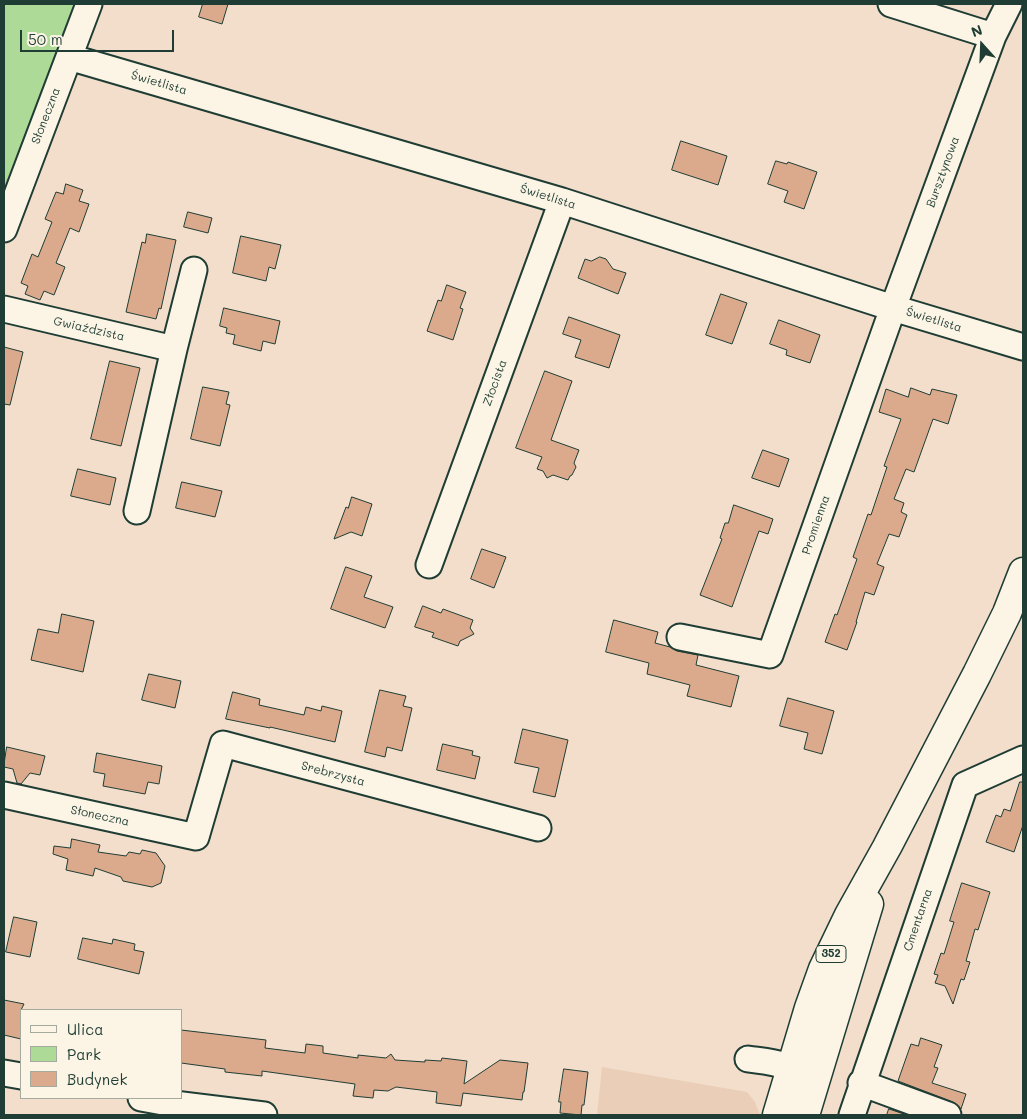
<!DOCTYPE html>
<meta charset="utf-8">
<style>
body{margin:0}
#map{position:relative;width:1027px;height:1119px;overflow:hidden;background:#f2decb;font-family:Mali,sans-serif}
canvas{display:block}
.frame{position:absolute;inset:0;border:5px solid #1f3d34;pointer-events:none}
.legend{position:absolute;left:20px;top:1009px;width:162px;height:90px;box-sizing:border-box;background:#fcf5e5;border:1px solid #a4ab9e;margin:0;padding:6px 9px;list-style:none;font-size:15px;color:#1f3d34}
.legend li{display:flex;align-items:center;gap:10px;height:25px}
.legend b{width:25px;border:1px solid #a4ab9e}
.north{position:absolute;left:957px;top:20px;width:50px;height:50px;-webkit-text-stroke:4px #fcf5e5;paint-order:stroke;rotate:340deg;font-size:14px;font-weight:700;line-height:20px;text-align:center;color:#1f3d34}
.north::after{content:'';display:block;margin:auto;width:18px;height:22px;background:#1f3d34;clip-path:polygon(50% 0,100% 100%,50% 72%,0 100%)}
.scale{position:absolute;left:20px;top:30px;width:154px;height:22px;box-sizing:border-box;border:2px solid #1f3d34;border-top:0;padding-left:6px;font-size:15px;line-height:18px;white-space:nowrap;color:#1f3d34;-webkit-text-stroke:4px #fcf5e5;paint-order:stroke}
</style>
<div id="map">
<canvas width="1027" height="1119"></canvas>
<div class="frame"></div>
<ul class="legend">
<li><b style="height:6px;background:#fcf5e5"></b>Ulica</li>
<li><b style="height:14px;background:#aeda98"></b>Park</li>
<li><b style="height:14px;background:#dbaa8d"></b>Budynek</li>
</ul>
<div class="north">N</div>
<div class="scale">50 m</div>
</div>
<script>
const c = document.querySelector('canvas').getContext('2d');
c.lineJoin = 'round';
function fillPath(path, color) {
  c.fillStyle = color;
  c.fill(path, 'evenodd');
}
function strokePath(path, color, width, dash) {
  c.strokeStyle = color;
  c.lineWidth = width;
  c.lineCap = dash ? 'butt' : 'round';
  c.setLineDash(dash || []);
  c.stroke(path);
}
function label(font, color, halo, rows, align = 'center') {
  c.font = font + ' Mali,sans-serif';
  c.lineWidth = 4.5;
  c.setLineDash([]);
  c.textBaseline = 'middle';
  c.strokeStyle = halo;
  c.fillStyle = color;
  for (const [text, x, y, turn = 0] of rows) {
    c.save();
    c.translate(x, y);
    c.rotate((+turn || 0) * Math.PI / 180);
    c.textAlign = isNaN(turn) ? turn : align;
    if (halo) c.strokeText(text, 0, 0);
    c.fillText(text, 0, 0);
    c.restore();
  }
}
fillPath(new Path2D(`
 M602,1067L747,1092L755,1102L760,1115H597Z`), '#ebceb8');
fillPath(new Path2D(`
 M4,4H77L4,188Z`), '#aeda98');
const building = new Path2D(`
 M203,4H228L222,24L199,17Z
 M681,141L727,156L718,185L672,170Z
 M776,161L787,164L788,162L817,172L804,209L784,202L788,191L768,184Z
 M66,184L83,190L79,201L89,204L79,232L70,228L56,263L65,267L54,295L44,291L40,300L25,294L28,286L21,283L32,254L38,257L52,222L45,219L56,192L63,194Z
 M188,212L212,218L208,233L184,227Z
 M147,234L176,240L161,309L159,308L156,319L126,312L142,242L145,243Z
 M241,236L281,245L275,269L269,267L266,281L233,273Z
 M600,257L606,259L613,269L626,273L618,294L578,278L585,259L591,261Z
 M447,285L466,292L460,308L463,309L453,340L427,331L438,300L441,301Z
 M721,294L747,303L732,344L706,335Z
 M224,308L280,321L275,344L263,341L261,351L233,344L235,335L226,333L227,328L220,326Z
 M569,317L620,335L609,368L575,357L581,340L563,334Z
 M779,320L820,335L810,363L786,355L787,350L770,344Z
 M4,347L23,352L10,405L4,404Z
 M110,361L140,368L121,446L91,439Z
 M545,371L572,381L551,440L579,450L574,463L576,467L572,475L570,476L568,480L553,475L547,478L543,471L537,469L542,457L516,448Z
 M203,387L229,392L226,404L230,405L220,446L191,439Z
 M911,388L930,395L932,389L957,395L948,424L933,419L914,472L906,469L894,499L904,503L901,512L907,515L899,537L889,534L877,564L884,567L874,595L865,592L856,622H857L847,650L825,642L835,614L837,615L857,559L853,557L868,514L871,515L887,467L884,466L901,419L879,412L886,389L908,397Z
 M763,450L789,459L779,487L752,478Z
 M78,469L116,478L110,505L71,496Z
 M182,482L222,491L215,517L176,508Z
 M352,497L372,504L362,536L351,532L334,539L346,507L348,508Z
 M734,505L773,519L768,534L759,531L732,607L700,595L722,539L720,538L725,523H728Z
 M482,549L506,557L494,588L471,579Z
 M346,567L372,576L364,597L393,607L385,628L331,609Z
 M423,606L441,613L443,609L473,620L470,628L474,634L460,641L458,646L432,637L434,633L415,627Z
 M62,614L94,621L83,672L31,660L38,629L58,633Z
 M614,620L658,632L655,643L670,647L677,651L698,655L696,665L739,676L731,707L687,696L690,685L647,674L649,663L606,652Z
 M149,674L181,681L175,708L142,700Z
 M380,690L406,696L403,706L412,708L402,751L387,747L385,757L365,752Z
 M233,692L260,699L259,705L304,715L306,707L321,711L322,706L342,711L335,742L270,727V728L226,719Z
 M788,698L834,711L822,754L804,749L808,733L780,726Z
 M523,729L568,740L555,797L533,792L539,768L515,763Z
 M443,744L473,751L472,755L480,757L475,779L437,770Z
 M7,747L45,756L40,775L30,773L21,784L17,783L13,769L4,767Z
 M97,753L162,766L159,784L148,782L145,794L103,786L105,774L94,772Z
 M1020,782H1023V825L1014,852L986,842L996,815L1001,817L1004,809L1010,811Z
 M72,839L100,845L98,852L126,856L129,852L140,854L142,850L156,853L165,866L161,883L152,887L123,881L121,877L95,868L93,876L66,870L68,859L53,854L54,846L70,848Z
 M962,883L990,892L978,930L975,929L966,961L970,962L964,980L961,979L953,1004L945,986L935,983L938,975L934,974L941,953L944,954L954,922L950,921Z
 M14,917L37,922L30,957L6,952Z
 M83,938L112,944L113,939L135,944L134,950L144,952L139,974L78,959Z
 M4,1000L24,1004L21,1010V1039L4,1035Z
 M181,1030L266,1040L265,1048L305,1053L306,1044L323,1046V1053L358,1058V1055L386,1058L391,1054L395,1060L425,1062V1060L441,1061L442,1058L467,1061L464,1084L500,1060L528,1063L524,1092H523L522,1100L463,1093L461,1106L436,1103L437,1092L396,1087L388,1091L374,1090L373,1098L353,1096L355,1084L262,1071V1076L225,1072V1069L181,1063Z
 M921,1038L942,1045L934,1067L938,1068L932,1083L966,1094L961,1109L953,1102L898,1081L911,1044L918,1046Z
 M564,1069L588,1072L584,1105H582L581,1115L560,1113L561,1102H559Z
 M889,1109L907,1115H887Z`);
fillPath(building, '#dbaa8d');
strokePath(building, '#1f3d34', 1);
const minor = new Path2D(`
 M891,4L993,36
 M69,57L562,201L893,308L1023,347
 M4,229L89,4
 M4,309L174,349
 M137,511L174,349L194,270
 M429,565L562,201
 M680,637L770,655L893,308L993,36L1009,4
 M4,795L196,837L223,744L538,828
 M748,1059C768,1062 793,1062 803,1082
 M4,1073L21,1076
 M861,1083L948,1115
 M141,1098L174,1104L264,1115
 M852,1115L965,785L1023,759`);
const major = new Path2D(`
 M777,1115L809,1008L823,969L849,915L887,847L977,674L1007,613L1023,572
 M805,1115L869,904`);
strokePath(minor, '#1f3d34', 29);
strokePath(major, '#1f3d34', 31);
strokePath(minor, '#fcf5e5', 25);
strokePath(major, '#fcf5e5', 28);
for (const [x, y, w] of [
 [831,954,30]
]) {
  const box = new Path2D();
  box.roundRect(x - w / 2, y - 8.5, w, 17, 4);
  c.fillStyle = '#fcf5e5';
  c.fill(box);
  strokePath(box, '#1f3d34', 1);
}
label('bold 11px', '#1f3d34', null, [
 ["352",831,954]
]);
label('12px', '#1f3d34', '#fcf5e5', [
 ["Świetlista",159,83,16],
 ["Słoneczna",46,116,-69],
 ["Bursztynowa",943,172,-70],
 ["Świetlista",548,197,17],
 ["Świetlista",934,320,17],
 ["Gwiaździsta",89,329,13],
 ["Złocista",495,383,-70],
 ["Promienna",816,525,-71],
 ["Srebrzysta",333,774,15],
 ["Słoneczna",100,816,12],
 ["Cmentarna",918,920,-71]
]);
</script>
